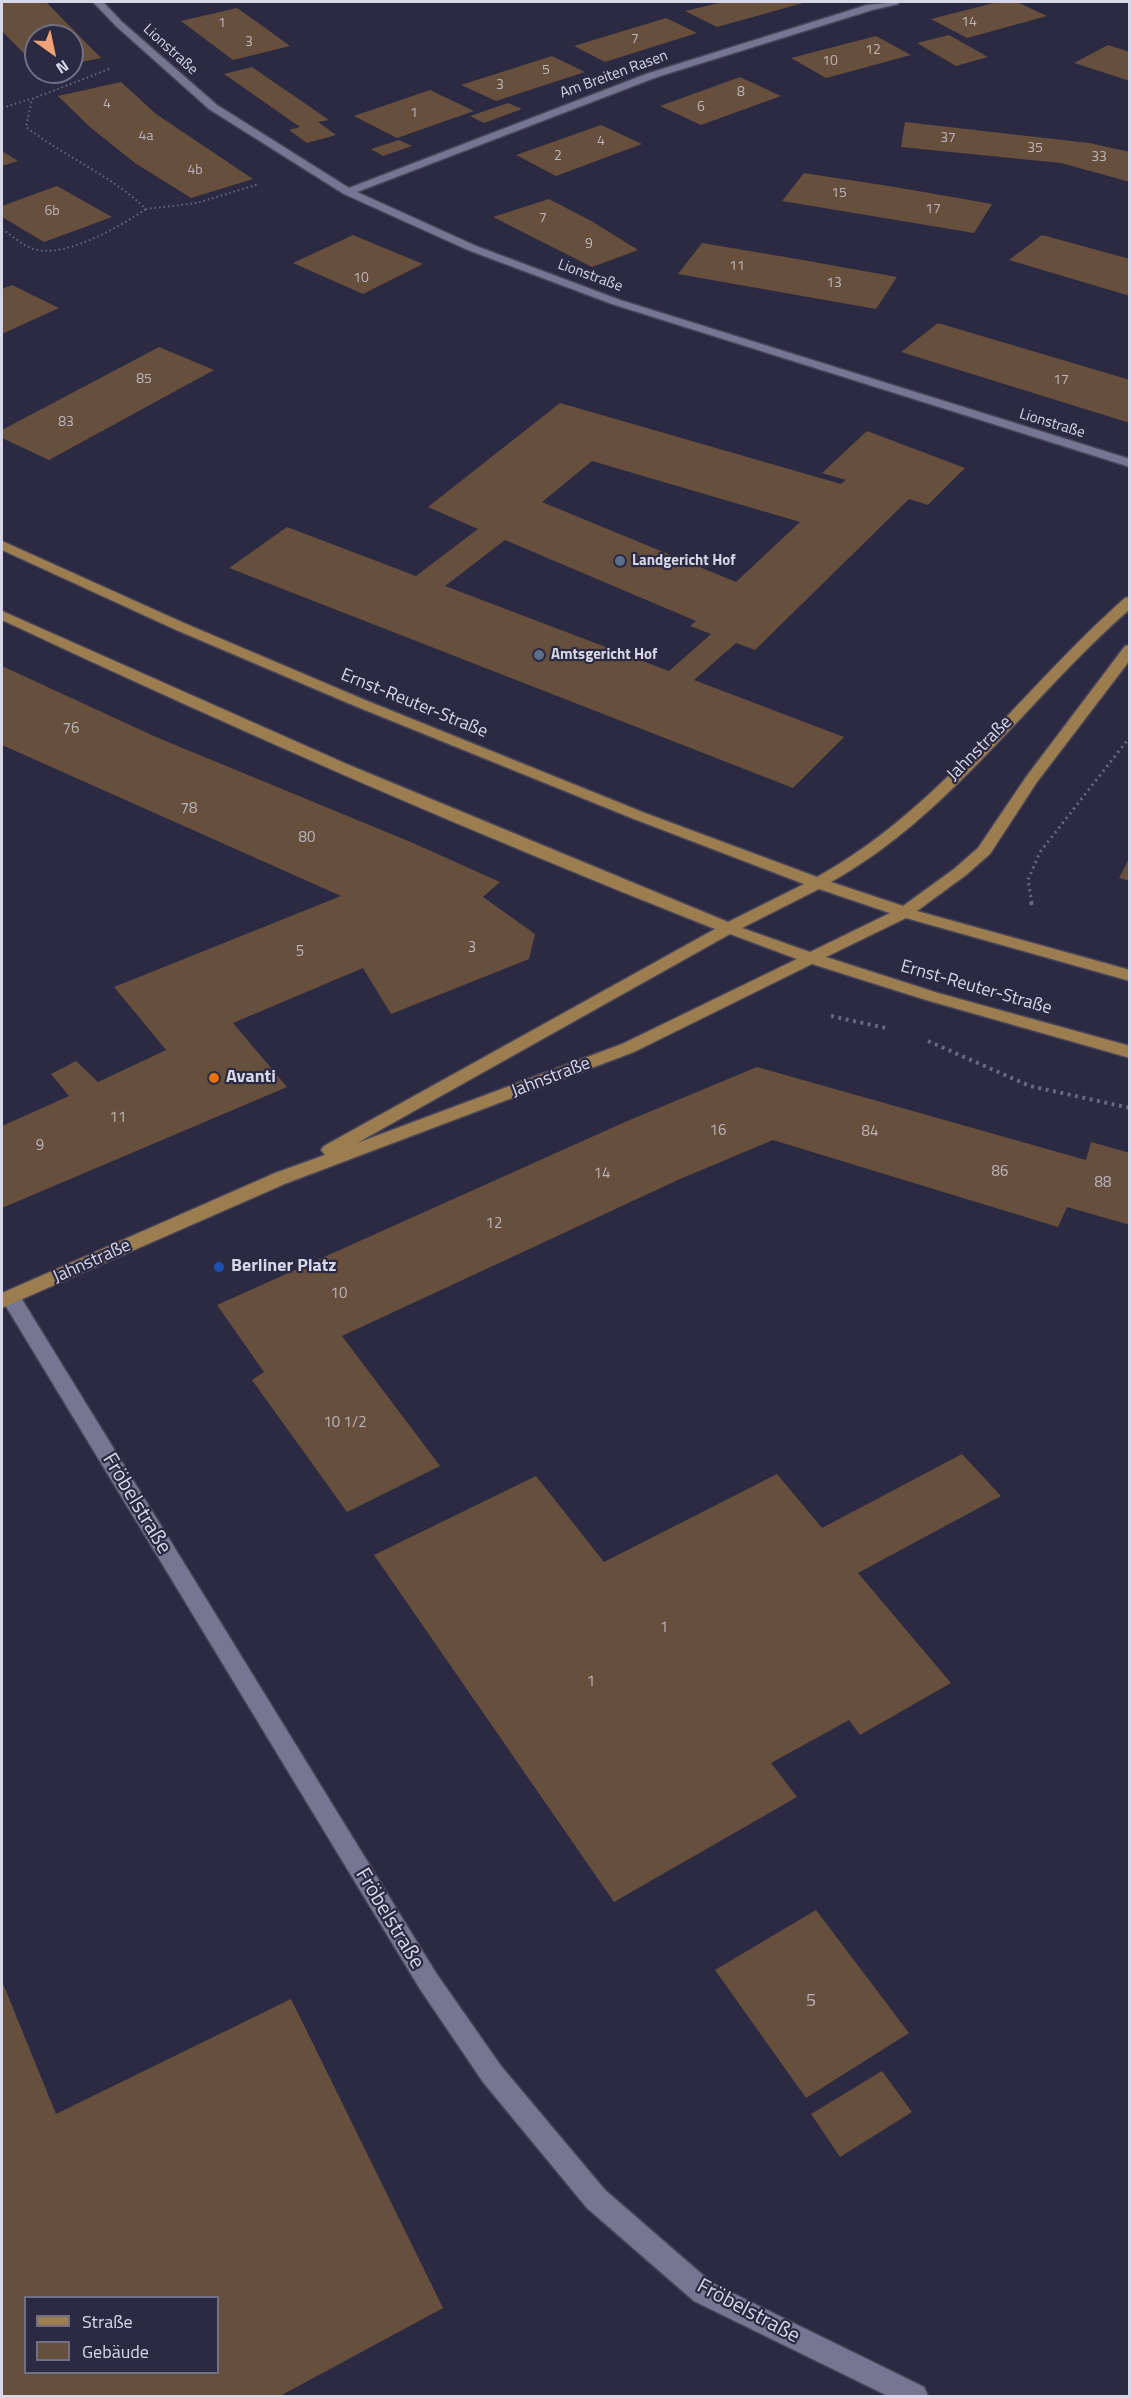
<!DOCTYPE html>
<meta charset="utf-8">
<style>
body{margin:0}
#map{position:relative;width:1131px;height:2398px;overflow:hidden;background:#2c2a42;font-family:"Titillium Web",sans-serif}
canvas{display:block}
.frame{position:absolute;inset:0;border:3px solid #d8d7e7;pointer-events:none}
.legend{position:absolute;left:24px;top:2296px;width:195px;height:78px;box-sizing:border-box;background:#2c2a42;border:2px solid #716f84;margin:0;padding:8px 10px;list-style:none;font-size:18px;color:#d8d7e7}
.legend li{display:flex;align-items:center;gap:12px;height:30px}
.legend b{width:30px;border:2px solid #716f84}
.north{position:absolute;left:24px;top:24px;width:60px;height:60px;box-sizing:border-box;background:#2c2a42;border:2px solid #716f84;border-radius:50%;rotate:147deg;font-size:16px;font-weight:700;line-height:24px;text-align:center;color:#d8d7e7}
.north::after{content:'';display:block;margin:auto;width:21px;height:27px;background:#efa377;clip-path:polygon(50% 0,100% 100%,50% 72%,0 100%)}
</style>
<div id="map">
<canvas width="1131" height="2398"></canvas>
<div class="frame"></div>
<ul class="legend">
<li><b style="height:8px;background:#9b7d4f"></b>Straße</li>
<li><b style="height:16px;background:#664f3c"></b>Gebäude</li>
</ul>
<div class="north">N</div>
</div>
<script>
const c = document.querySelector('canvas').getContext('2d');
c.lineJoin = 'round';
function fillPath(path, color) {
  c.fillStyle = color;
  c.fill(path, 'evenodd');
}
function strokePath(path, color, width, dash) {
  c.strokeStyle = color;
  c.lineWidth = width;
  c.lineCap = dash ? 'butt' : 'round';
  c.setLineDash(dash || []);
  c.stroke(path);
}
function label(font, color, halo, rows, align = 'center') {
  c.font = font + ' "Titillium Web",sans-serif';
  c.lineWidth = 4.5;
  c.setLineDash([]);
  c.textBaseline = 'middle';
  c.strokeStyle = halo;
  c.fillStyle = color;
  for (const [text, x, y, turn = 0] of rows) {
    c.save();
    c.translate(x, y);
    c.rotate((+turn || 0) * Math.PI / 180);
    c.textAlign = isNaN(turn) ? turn : align;
    if (halo) c.strokeText(text, 0, 0);
    c.fillText(text, 0, 0);
    c.restore();
  }
}
fillPath(new Path2D(`
 M2,2H46L101,58L72,64V36H36V66L2,31Z
 M723,2H800L803,3L717,27L685,11Z
 M998,2H1017L1047,16L967,38L931,19Z
 M237,8L264,27L290,46L233,60L181,21Z
 M666,18L697,33L605,62L574,46Z
 M949,35L988,57L956,66L917,43Z
 M876,36L911,55L826,78L791,58Z
 M1108,45L1130,52V81L1074,63Z
 M552,56L585,72L496,101L461,85Z
 M252,67L329,120L318,122L336,135L307,143L289,130L300,127L224,74Z
 M740,77L781,96L701,125L660,106Z
 M121,82L156,114L253,179L191,198L135,163L91,128L58,96Z
 M430,90L474,111L397,138L354,116Z
 M508,103L522,109L484,123L470,116Z
 M905,122L1089,143L1130,152V182L1061,163L901,147Z
 M601,125L642,144L556,176L516,155Z
 M399,140L412,146L383,156L371,149Z
 M2,151L18,161L2,166Z
 M804,173L895,187L992,204L974,233L782,201Z
 M57,186L112,217L44,242L2,217V206Z
 M549,199L593,222L638,250L592,267L493,217Z
 M353,235L423,264L363,294L293,263Z
 M1042,235L1130,259V296L1009,260Z
 M702,243L797,259L897,277L876,309L678,274Z
 M12,285L59,308L2,334V289Z
 M938,323L1130,380V423L901,352Z
 M159,347L214,370L49,460L2,438V430Z
 M560,403L841,484L846,480L822,473L867,431L965,468L928,505L909,499L755,650L736,643L694,680L844,737L793,788L229,568L287,527L416,576L478,529L428,507ZM592,461L800,522L736,582L542,502ZM505,540L696,621L690,626L711,634L669,671L445,586Z
 M2,666L156,737L413,843L500,882L483,897L535,934L529,959L391,1014L363,968L233,1023L287,1087L2,1208V1126L69,1096L51,1074L76,1061L98,1082L166,1050L114,987L341,896L2,745Z
 M1130,857V881L1119,878Z
 M757,1067L1086,1160L1091,1142L1130,1153V1225L1067,1207L1058,1227L773,1140L680,1179L342,1336L440,1466L347,1512L252,1380L264,1372L217,1305L625,1122Z
 M962,1454L1001,1496L858,1573L951,1683L860,1735L849,1720L771,1763L797,1797L614,1902L374,1555L536,1476L604,1562L777,1474L822,1528Z
 M816,1910L909,2033L806,2098L715,1970Z
 M2,1981L56,2114L291,1999L443,2308L280,2396H2ZM26,2298H218V2373H26Z
 M882,2071L912,2112L840,2157L811,2114Z`), '#664f3c');
const minor = new Path2D(`
 M93,2H103L122,22L217,105L349,188L649,73L867,5L899,2L898,4L872,10L657,77L357,192L476,246L620,300L1130,459V467L612,304L468,250L344,194L209,109L116,26Z
 M11,1291L18,1293L436,1973L501,2066L605,2190L712,2283L924,2387L928,2396H888L694,2301L587,2208L483,2082L420,1989L4,1303L2,1298L4,1293Z`);
const primary = new Path2D(`
 M2,541L184,623L365,700L645,813L817,877C939,810 1022,689 1125,598L1130,597V609C1029,697 950,816 831,882L903,906L954,869L978,848L1026,777L1125,646L1130,645V660L1037,782L990,854L966,875L917,911L1130,970V981L906,918L826,957L938,993L1130,1046V1058L926,1000L812,964L634,1052L287,1183L2,1308V1293L275,1173L325,1155L321,1150L324,1146L715,929C474,834 236,730 2,620V611L349,765L728,922L804,884L634,819L355,706L174,629L2,550ZM819,889L890,913L810,952L742,928ZM730,934L797,959L622,1044L357,1143Z`);
strokePath(minor, '#48455a', 3);
strokePath(primary, '#48455a', 3);
strokePath(new Path2D(`
 M109,69L32,99L26,127C65,157 111,175 146,209L197,203L259,184
 M2,108L31,99
 M2,229C13,236 25,248 38,250C69,256 121,226 146,209`), '#6a687d', 2, [1.5, 3]);
strokePath(new Path2D(`
 M1032,903L1028,880L1040,852L1130,737`), '#6a687d', 3, [2, 4]);
strokePath(new Path2D(`
 M1031,902L1032,906
 M831,1016L886,1028
 M928,1041L1030,1086L1130,1108`), '#6a687d', 4, [3, 4.5]);
fillPath(minor, '#777692');
fillPath(primary, '#9b7d4f');
for (const [x, y, r, color] of [
 [620,561,6,"#5c6f8a"],
 [539,655,6,"#5c6f8a"],
 [214,1078,6,"#e8710a"],
 [219,1267,6,"#1a4fb4"]
]) {
  const dot = new Path2D();
  dot.arc(x, y, r, 0, 2 * Math.PI);
  c.fillStyle = color;
  c.fill(dot);
  strokePath(dot, '#2c2a42', 2);
}
label('14px', '#bcb5bc', null, [
 ["14",969,23],
 ["1",222,24],
 ["7",635,40],
 ["3",249,43],
 ["12",873,51],
 ["10",830,62],
 ["5",546,71],
 ["3",500,86],
 ["8",741,93],
 ["4",107,105],
 ["6",701,108],
 ["1",414,114],
 ["4a",146,137],
 ["37",948,139],
 ["4",601,142],
 ["35",1035,149],
 ["2",558,157],
 ["33",1099,158],
 ["4b",195,171],
 ["15",839,194],
 ["17",933,210],
 ["6b",52,212],
 ["7",543,219],
 ["9",589,245],
 ["11",737,267],
 ["10",361,279],
 ["13",834,284],
 ["85",144,380],
 ["17",1061,381],
 ["83",66,423]
]);
label('15px', '#d8d7e7', '#2c2a42', [
 ["Lionstraße",170,50,42],
 ["Am Breiten Rasen",614,75,-20],
 ["Lionstraße",590,276,20],
 ["Lionstraße",1052,424,17]
]);
label('bold 15px', '#d8d7e7', '#2c2a42', [
 ["Landgericht Hof",632,561],
 ["Amtsgericht Hof",551,655]
], 'left');
label('15px', '#bcb5bc', null, [
 ["76",71,729],
 ["78",189,809],
 ["80",307,838],
 ["3",472,948],
 ["5",300,952],
 ["11",118,1118],
 ["16",718,1131],
 ["84",870,1132],
 ["9",40,1146],
 ["86",1000,1172],
 ["14",602,1174],
 ["88",1103,1183],
 ["12",494,1224],
 ["10",339,1294],
 ["10 1/2",345,1423],
 ["1",664,1628],
 ["1",591,1682]
]);
label('18px', '#d8d7e7', '#2c2a42', [
 ["Ernst-Reuter-Straße",414,704,22],
 ["Jahnstraße",980,749,-45],
 ["Ernst-Reuter-Straße",976,988,16],
 ["Jahnstraße",551,1078,-21],
 ["Jahnstraße",92,1262,-24]
]);
label('bold 18px', '#d8d7e7', '#2c2a42', [
 ["Avanti",226,1078],
 ["Berliner Platz",231,1267]
], 'left');
label('18px', '#bcb5bc', null, [
 ["5",811,2002]
]);
label('21px', '#d8d7e7', '#2c2a42', [
 ["Fröbelstraße",136,1504,59],
 ["Fröbelstraße",389,1919,59],
 ["Fröbelstraße",748,2312,28]
]);
</script>
